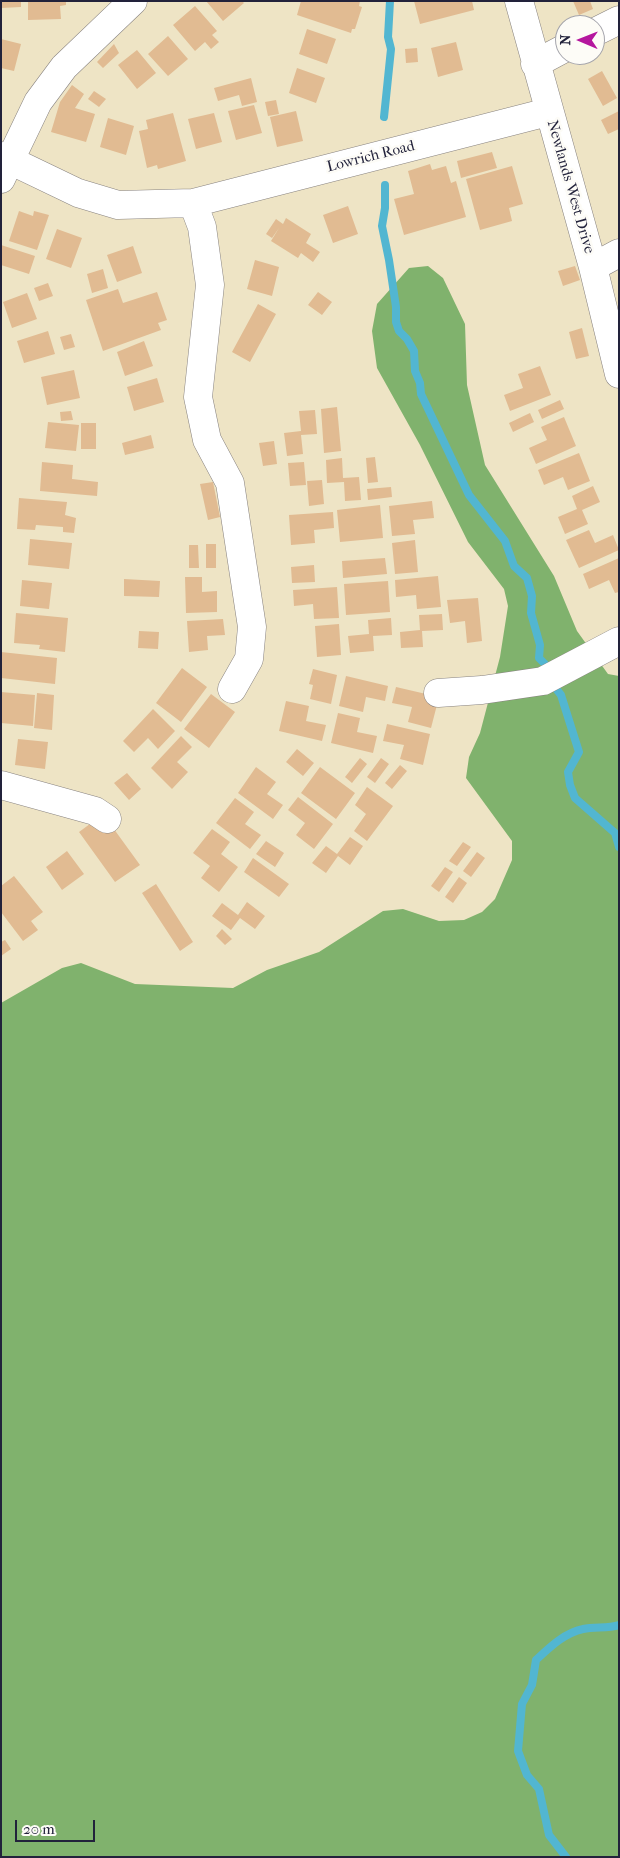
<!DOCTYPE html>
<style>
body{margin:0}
#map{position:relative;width:620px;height:1858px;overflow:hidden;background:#eee4c5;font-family:"IM FELL French Canon",serif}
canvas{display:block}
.frame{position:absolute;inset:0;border:2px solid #22223b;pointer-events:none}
.north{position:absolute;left:555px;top:15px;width:50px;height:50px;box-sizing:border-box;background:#fdfcf7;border:1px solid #a5a5ac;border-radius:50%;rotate:271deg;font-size:14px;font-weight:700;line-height:20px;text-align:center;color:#22223b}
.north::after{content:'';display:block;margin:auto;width:18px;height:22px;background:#b5179e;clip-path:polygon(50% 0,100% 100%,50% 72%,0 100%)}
.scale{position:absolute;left:15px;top:1820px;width:80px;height:22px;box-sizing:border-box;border:2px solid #22223b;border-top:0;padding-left:6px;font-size:15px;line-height:18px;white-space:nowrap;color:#22223b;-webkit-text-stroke:4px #fdfcf7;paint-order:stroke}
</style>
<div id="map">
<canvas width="620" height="1858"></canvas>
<div class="frame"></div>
<div class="north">N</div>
<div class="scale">20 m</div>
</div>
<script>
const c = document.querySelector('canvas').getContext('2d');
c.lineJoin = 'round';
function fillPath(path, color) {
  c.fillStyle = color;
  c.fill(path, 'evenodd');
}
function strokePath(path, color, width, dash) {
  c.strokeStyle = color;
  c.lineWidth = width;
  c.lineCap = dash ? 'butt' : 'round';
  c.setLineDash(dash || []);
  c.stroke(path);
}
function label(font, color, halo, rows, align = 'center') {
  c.font = font + ' "IM FELL French Canon",serif';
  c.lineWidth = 5;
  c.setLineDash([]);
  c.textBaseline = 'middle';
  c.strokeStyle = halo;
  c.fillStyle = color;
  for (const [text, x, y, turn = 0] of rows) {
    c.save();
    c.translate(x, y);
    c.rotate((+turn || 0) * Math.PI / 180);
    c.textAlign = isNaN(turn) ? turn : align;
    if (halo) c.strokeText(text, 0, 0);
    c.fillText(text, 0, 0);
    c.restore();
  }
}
fillPath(new Path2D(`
 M428,266L443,278L465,324L467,385L485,465L554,576L577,631L608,674L619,676V1857H1V1003L62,968L81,963L135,984L233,988L267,970L319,952L383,911L403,909L439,921L464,920L482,912L495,899L512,860V841L466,778L469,757L480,733L500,657L508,606L504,589L468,542L420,445L377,368L372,331L377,304L409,268Z`), '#80b26d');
strokePath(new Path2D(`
 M384,117L391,49L388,37L390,1
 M385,185V208L382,226L389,260L396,307V322L399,331L407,339L414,351L415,371L420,383L421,394L469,495L505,541L514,566L527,578L532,596L531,613L540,645L539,658L545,664L546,670
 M554,686L561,695L579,752L568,772L570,785L575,798L615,833L619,847
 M566,1857L549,1835L539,1789L527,1775L518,1751L522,1704L532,1685L536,1660C549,1648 564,1633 583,1629C595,1626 607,1629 619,1625`), '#52b6d1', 8);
fillPath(new Path2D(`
 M1,1H21V7L1,8Z
 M28,1H66V5L60,6L61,19L28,20Z
 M206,1H242L244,3L223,21Z
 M301,1H360L359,6L362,7L355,29H352L351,33L297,15Z
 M414,1H472L474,10L420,24Z
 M573,1H590L593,9L579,15Z
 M195,6L217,31L212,35L219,42L211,49L205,42L195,51L173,25Z
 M307,29L336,39L327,64L299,54Z
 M168,36L188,59L168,76L148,54Z
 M1,39L21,44L14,71L1,68Z
 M456,42L463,70L438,77L431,48Z
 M114,44L119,53L103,68L97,62Z
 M417,48L418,62L406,63L405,49Z
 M137,50L156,73L137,89L118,65Z
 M297,68L325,78L316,103L289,93Z
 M602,71L617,98L603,106L588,79Z
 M251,78L257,102L242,106L239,95L218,101L214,88Z
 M72,85L84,94L75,108L95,114L86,142L51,132L60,102Z
 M94,91L106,99L99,107L88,99Z
 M276,100L279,114L268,116L265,102Z
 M254,105L262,133L236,140L228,111Z
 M296,111L303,141L277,147L270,117Z
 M619,111V129L608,134L601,120Z
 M173,113L186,161L158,169L157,165L147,168L139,131L148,129L146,120Z
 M214,113L222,142L196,149L188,119Z
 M108,118L134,126L126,155L100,147Z
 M492,152L497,168L461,178L457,161Z
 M430,164L432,170L446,166L451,183L456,181L466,217L404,235L394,199L414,194L408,171Z
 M512,166L523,204L509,208L512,221L480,230L466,179Z
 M348,206L358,234L333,243L323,215Z
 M19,211L33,216L34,211L49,215L37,250L9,241Z
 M286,218L311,234L306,243L320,252L313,262L301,253L298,258L271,241L279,228L272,238L266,234L276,219L283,224Z
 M57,229L82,238L71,268L46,259Z
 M1,245L35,256L29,274L1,265Z
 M133,246L142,273L117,282L107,255Z
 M255,260L279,267L272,296L247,289Z
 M575,266L580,280L563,286L558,271Z
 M103,269L108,288L92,293L87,274Z
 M48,283L53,296L39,301L34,288Z
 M118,289L123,303L157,292L167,320L158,323L161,330L103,351L86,300Z
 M318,292L332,302L322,315L308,305Z
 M27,293L37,319L12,328L3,302Z
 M258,304L276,314L250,362L232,352Z
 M582,328L589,356L576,359L569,332Z
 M48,331L55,354L24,363L17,341Z
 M71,334L75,347L64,350L60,337Z
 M144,341L153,366L125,376L117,352Z
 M540,366L551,395L510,411L504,395L523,388L518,374Z
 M74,370L80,398L47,405L41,377Z
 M157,378L164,402L134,411L127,387Z
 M560,400L564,409L542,419L538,410Z
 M337,407L341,451L324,453L321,409Z
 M315,410L317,434L301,435L303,454L287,456L284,433L301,431L299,411Z
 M71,411L73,420L61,421L60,412Z
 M530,413L534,422L513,432L509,423Z
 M564,417L576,446L536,464L529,448L547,440L541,427Z
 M48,422L79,425L76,451L45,448Z
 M81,423H96V449H81Z
 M151,435L154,448L125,455L122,443Z
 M274,441L277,464L263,466L259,443Z
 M579,453L590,481L568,490L563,477L544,485L538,470Z
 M375,457L378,482L368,483L366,458Z
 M342,458L343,478L359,477L361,500L345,501L344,482L327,483L326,460Z
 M42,462L73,465L72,479L98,482L97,496L40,491Z
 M304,462L306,485L290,486L288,463Z
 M322,480L324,504L309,506L307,481Z
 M213,482L220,517L208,520L200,484Z
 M593,486L600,502L582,510L588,524L565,534L558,517L577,509L572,496Z
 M391,487L392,497L368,500L367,489Z
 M19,498L67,502L65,515L76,518L74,533L63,532V527L36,525L35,530L17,529Z
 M432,501L434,518L413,520L415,534L392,536L389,506Z
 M380,505L383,538L340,542L337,510Z
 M333,512L334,528L314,530L315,543L291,545L289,515Z
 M589,530L595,543L613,535L619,550L579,568L566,540Z
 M30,539L72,543L69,569L28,565Z
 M415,540L418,572L395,574L392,543Z
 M206,544H216V568H206Z
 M189,545H198L199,568H189Z
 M385,558L387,574L343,578L342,561Z
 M619,558V592L615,593L609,580L589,589L583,574Z
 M314,565L315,582L292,583L291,567Z
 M438,576L441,607L417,609L416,595L396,597L395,580Z
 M185,577H202V592L217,591V612L186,613Z
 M124,579L160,581L159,597L124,596Z
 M22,580L52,583L49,609L20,606Z
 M388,581L390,612L346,615L344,584Z
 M337,587L339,618L314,619L313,604L294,606L293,590Z
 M478,598L482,641L467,643L465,621L450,623L447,600Z
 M16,613L68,618L65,652L39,649L40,645L14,643Z
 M442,614L443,630L422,631L423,647L401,648L400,632L420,630L419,615Z
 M391,618L392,635L373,636L374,651L350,653L348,636L369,634L368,620Z
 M223,619L225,635L207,636L208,650L189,652L187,621Z
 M339,624L341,655L317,657L315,626Z
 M139,631L159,632L158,649L138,648Z
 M1,652L57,658L55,684L1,678Z
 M182,668L207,687L181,722L156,703Z
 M313,669L337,675L331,704L310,699L313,685L309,684Z
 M346,676L388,686L385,701L366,697L363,712L339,706Z
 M396,687L439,697L431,728L408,722L412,707L392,703Z
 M1,692L35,695L33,726L1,723Z
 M37,693L54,695L52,730L34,728Z
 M211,694L235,712L209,748L184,729Z
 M286,701L309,706L306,721L326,725L322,741L279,731Z
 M153,709L175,731L158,749L148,738L134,752L123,741Z
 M338,713L360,718L357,732L377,736L373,753L331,743Z
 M387,724L430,734L423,765L400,759L404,745L383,741Z
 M181,736L192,747L177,762L188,772L172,789L151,768Z
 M18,739L48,742L45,769L15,765Z
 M297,749L314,763L303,776L286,762Z
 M360,758L367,764L352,783L345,777Z
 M381,758L389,764L375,783L367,777Z
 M400,765L407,771L392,789L385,783Z
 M256,767L276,782L267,794L283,805L273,819L238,793Z
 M320,767L355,793L336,819L301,793Z
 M127,773L141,789L129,800L114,783Z
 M367,787L393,806L367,841L354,831L366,814L355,805Z
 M298,797L333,824L314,849L296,835L305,823L288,810Z
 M235,798L254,812L245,824L261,835L250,849L216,823Z
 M94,821L102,832L111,825L140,865L115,882L79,832Z
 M212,829L230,842L221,854L238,867L219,892L201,878L210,866L193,853Z
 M350,837L363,846L350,865L338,856L326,873L312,863L326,846L337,854Z
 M266,841L284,853L275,867L256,854Z
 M463,842L471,847L457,866L449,861Z
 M67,851L84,874L62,890L46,867Z
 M477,852L485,858L471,877L463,871Z
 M253,858L289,884L279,897L244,872Z
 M445,867L453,872L439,892L431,886Z
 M14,876L43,912L31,921L38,930L23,941L1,912V886Z
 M459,877L467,883L453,903L445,897Z
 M156,884L193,942L180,951L142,893Z
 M247,902L265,916L255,929L240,918L231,930L212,916L222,903L238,915Z
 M222,929L232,939L225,945L216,936Z
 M5,940L11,949L1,956V942Z`), '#e1bb92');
const minor = new Path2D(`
 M519,1L593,267L619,374
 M595,32L619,20
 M535,64L565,48
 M1,156L78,193L118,205L193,203L548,112
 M1,179L38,102L64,67L133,1
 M193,203L202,227L210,285L198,397L207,440L230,483L252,627L249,659L232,689
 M593,267L619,253
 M438,693L482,690L543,681L619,641
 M1,785L95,811L107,819`);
strokePath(minor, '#888380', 29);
strokePath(minor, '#fff', 28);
label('15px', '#22223b', '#fdfcf7', [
 ["Lowrich Road",371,157,-14],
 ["Newlands West Drive",570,187,74]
]);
</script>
